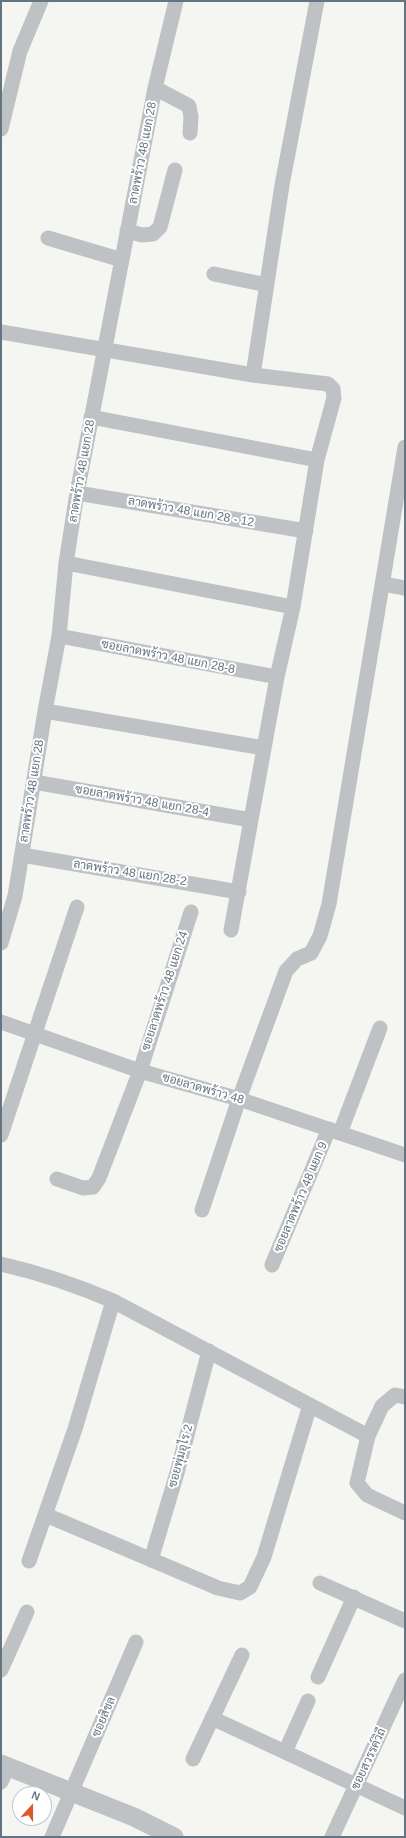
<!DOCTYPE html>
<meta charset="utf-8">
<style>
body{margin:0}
#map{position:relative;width:406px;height:1838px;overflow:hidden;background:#f5f5f1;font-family:Arial,sans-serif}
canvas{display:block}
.frame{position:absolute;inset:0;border:2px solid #657481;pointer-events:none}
.north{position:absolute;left:12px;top:1786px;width:40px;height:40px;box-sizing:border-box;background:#fff;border:1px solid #c1c7cd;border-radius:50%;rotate:21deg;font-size:11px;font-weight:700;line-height:16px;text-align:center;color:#657481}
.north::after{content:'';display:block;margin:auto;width:14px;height:18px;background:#db5a2c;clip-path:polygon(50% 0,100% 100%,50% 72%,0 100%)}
</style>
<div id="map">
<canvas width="406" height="1838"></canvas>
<div class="frame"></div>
<div class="north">N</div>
</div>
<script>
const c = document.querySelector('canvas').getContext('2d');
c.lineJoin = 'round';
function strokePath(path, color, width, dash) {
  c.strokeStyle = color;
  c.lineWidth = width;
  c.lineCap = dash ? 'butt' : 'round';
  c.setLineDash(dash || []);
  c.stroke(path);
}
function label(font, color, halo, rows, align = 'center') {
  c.font = font + ' Arial,Sarabun,sans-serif';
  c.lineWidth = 4;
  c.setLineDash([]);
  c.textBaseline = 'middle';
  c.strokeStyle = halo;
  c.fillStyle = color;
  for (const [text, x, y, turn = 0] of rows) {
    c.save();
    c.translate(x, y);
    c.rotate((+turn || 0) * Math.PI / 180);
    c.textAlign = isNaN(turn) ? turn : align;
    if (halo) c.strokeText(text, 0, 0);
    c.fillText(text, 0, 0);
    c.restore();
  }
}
strokePath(new Path2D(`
 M155,88L189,106L191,117L190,133
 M1,129L20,51L41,1
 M127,231L142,235L153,234L160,227L175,170
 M48,238L122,260
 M214,274L267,285
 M1,332L253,375L328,384L333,389L334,398L317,460L293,607L277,677L231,930
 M253,375L282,185L317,1
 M91,417L317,460
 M77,493L306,531
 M66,563L293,607
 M383,584L405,588
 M59,636L277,677
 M45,711L264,748
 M34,782L251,820
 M22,855L239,892
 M1,943L15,896L45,711L59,636L66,563L77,493L155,88L176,1
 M1,1022L140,1071L239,1099L405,1155
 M340,1133L380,1028
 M1,1135L77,907
 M57,1179L83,1188L93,1187L99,1178L140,1071L191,912
 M202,1210L239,1099L286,971L297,959L311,953L320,936L329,904L405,447
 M1,1264C40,1273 76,1285 113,1301L368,1436
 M272,1265L329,1129
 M405,1397L395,1395L382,1406L368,1436L357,1483L367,1495L405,1513
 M46,1515L218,1588L240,1593L250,1587L264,1557L310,1405
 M151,1560L177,1473L209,1351
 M29,1561L75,1429L113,1301
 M320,1583L405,1621
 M1,1670L27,1612
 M318,1677L354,1597
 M212,1718L405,1808
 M285,1752L308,1701
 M193,1759L242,1655
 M1,1782L8,1766
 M52,1837L136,1642
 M332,1837L405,1680`), '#bec2c5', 15);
strokePath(new Path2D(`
 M1,1764L134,1817L174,1837`), '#bec2c5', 19);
label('12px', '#657481', '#fff', [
 ["ลาดพร้าว 48 แยก 28",143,153,-79],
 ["ลาดพร้าว 48 แยก 28",82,471,-80],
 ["ลาดพร้าว 48 แยก 28 - 12",191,512,10],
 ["ซอยลาดพร้าว 48 แยก 28-8",168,657,11],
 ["ลาดพร้าว 48 แยก 28",32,791,-81],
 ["ซอยลาดพร้าว 48 แยก 28-4",142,801,10],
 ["ลาดพร้าว 48 แยก 28-2",130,873,9],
 ["ซอยลาดพร้าว 48 แยก 24",165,991,-72],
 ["ซอยลาดพร้าว 48",203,1089,16],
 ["ซอยลาดพร้าว 48 แยก 9",301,1197,-67],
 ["ซอยพุ่มอุไร 2",181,1456,-75],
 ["ซอยสิชล",104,1717,-67],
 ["ซอยสวรรค์วิถี",369,1759,-65]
]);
</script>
